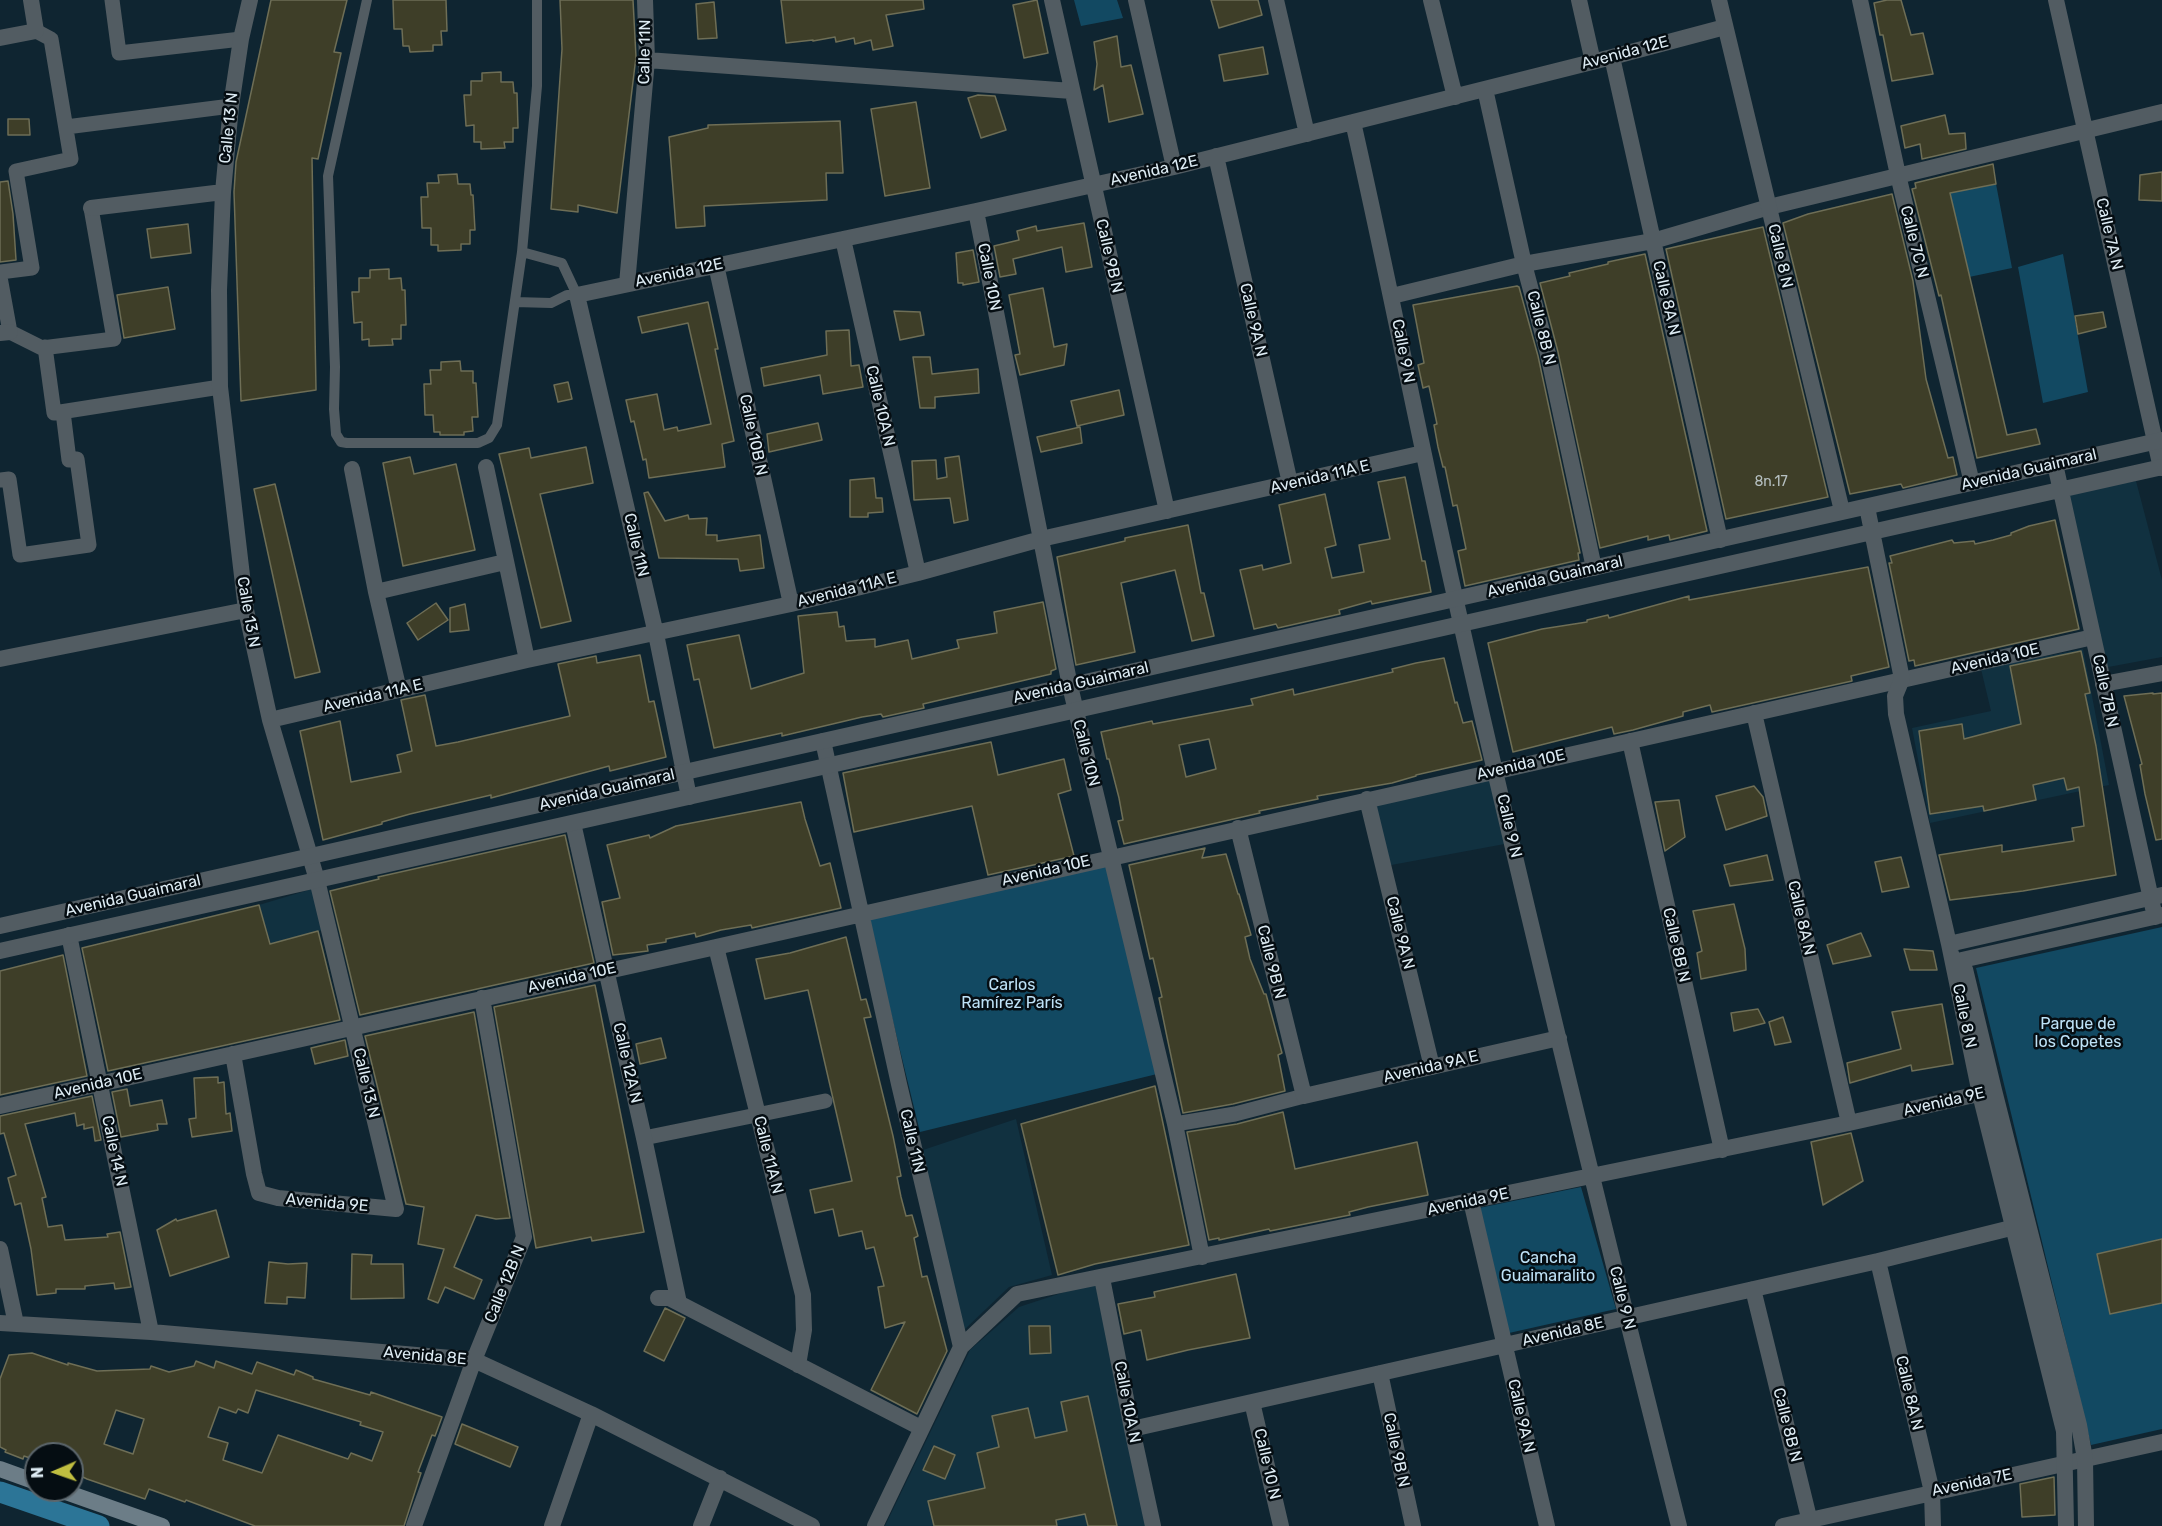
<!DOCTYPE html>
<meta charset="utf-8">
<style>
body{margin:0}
#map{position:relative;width:2162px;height:1526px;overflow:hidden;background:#0f2531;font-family:Rubik,sans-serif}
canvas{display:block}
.north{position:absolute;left:24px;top:1442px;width:60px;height:60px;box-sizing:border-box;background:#050d12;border:2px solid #5c666c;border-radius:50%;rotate:268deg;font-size:16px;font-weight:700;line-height:24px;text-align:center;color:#deecf4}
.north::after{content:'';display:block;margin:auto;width:21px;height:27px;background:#c0be40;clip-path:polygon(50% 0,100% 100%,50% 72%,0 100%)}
</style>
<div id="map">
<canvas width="2162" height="1526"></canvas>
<div class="north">N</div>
</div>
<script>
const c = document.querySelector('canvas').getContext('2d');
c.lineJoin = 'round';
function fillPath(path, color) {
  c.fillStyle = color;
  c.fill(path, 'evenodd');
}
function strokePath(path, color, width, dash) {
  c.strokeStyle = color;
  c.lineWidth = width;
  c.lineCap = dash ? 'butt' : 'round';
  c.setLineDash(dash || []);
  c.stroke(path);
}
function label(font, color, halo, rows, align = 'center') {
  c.font = font + ' Rubik,sans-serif';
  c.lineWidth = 5;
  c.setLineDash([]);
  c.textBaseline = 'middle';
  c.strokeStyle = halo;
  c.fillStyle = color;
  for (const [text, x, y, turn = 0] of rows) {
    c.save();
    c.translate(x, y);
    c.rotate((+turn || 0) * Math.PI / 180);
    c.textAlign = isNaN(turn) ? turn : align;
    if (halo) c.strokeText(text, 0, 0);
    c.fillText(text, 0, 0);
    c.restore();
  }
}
fillPath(new Path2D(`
 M2136,481L2162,580V657L2103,668L2067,492Z
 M2083,649L2109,785L1930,823L1912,728L1991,711L1981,669Z
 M1493,771L1510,843L1386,866L1369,795Z
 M312,889L323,930L271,944L259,905Z
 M1016,1119L1052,1275L1009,1287L963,1331L920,1151Z
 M1095,1282L1149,1526H885L970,1350L1019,1307Z`), '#113140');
fillPath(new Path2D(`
 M1074,0H1117L1123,18L1081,26Z
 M1996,184L2012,268L1969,277L1950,193Z
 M2063,254L2088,392L2043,403L2018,267Z
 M1105,856L1157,1074L920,1132L867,915Z
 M2162,927V1429L2091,1445L1976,968Z
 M1581,1187L1616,1309L1509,1333L1479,1208Z`), '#124962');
strokePath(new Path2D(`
 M0,1492L99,1526`), '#2c7597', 21);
const building = new Path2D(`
 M271,0H347L334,52L341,53L318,159L312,158L316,390L241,401L234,192L236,162Z
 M393,0H446L447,31H441L442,45H433V51L410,52L409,46H403L402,29H394Z
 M560,0H633L636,57L617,213L578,205V212L551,209L562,49Z
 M781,0H923L924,9L886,15L893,46L873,50L871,40L855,44L854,38L836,42L835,37L813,41V40L786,43Z
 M1037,0L1048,53L1024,58L1013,5Z
 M1211,0H1258L1262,15L1219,28Z
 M1887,0H1901L1911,35L1923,33L1933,74L1892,81L1883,35H1880L1874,3Z
 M714,2L717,38L698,39L696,4Z
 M1117,36L1121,67L1131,65L1143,114L1109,122L1103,85L1094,90L1097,64L1094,42Z
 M1263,47L1268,74L1224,81L1219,55Z
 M501,72V82H513L514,93H517L518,128H513V142H504L505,148L481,149V142H474V125L466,126L464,95H471V81H482V73Z
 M978,95L995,96L1006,130L981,138L968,98Z
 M916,102L930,188L885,196L871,109Z
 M1945,115L1949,134L1965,133L1966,149L1922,159L1920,144L1905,148L1901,126Z
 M8,119H29L30,135H8Z
 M840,121L843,173H826L827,200L704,206L705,226L676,228L669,137L708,128V125Z
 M1993,164L1996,184L1950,193L2007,435L2036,429L2040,444L1977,458L1941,295L1939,296L1912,189L1916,188L1915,183Z
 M2162,172V201L2139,200L2140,175Z
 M457,174L458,184H470L471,195H473L475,230H470V244H461V250L438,251V245H431V228H422L421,197H428L427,183H439L438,175Z
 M8,181L13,214L16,260L0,262V182Z
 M1892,194L1913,281L1926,379L1948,458L1953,457L1957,475L1903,488L1901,484L1850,494L1783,223L1808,214Z
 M1084,223L1092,267L1066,272L1062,247L1013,259L1016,274L1000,277L994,246L1019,240L1017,231L1036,226L1037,231Z
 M188,224L191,253L151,258L147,229Z
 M1763,227L1828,497L1726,519L1666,249Z
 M973,250L979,282L963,285V283H958L956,253Z
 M1645,254L1707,531L1670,540L1669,535L1648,540V536L1600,548L1558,352L1540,283L1570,276L1569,273L1608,264V262Z
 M389,269V279L401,278L402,290H405L406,325H401V339H392L393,345L369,346V339L362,340V322L354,323L352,292H359V278H370V270Z
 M1517,286L1519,287L1538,356L1580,553H1578L1579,560L1465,586L1458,551L1466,549L1457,505L1453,506L1445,467H1443L1438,447L1434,425L1437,424L1429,386L1423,388L1418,365L1424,363L1413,305Z
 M168,287L175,329L124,338L117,295Z
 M1043,288L1054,347L1067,344L1064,365L1020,375L1015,355L1020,354L1009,295Z
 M708,302L718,349H715L734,441L722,444L725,467L649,478L646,459L643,460L634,421L631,422L626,400L657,394L664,430L677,427L678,431L711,424L688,323L642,333L638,317Z
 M894,311L920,312L924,335L900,340Z
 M2103,312L2106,327L2078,334L2075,316Z
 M849,330L851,366L859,365L863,387L823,394L820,375L764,386L761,368L827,355L826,331Z
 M913,357H930L932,374L978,369L979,393L935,397V408H920Z
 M460,361L461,371H473V383H476L478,417H472L473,431L464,432V435H440V432H434L433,415H425L424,384H431L430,370H441V362Z
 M568,382L572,399L558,402L554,385Z
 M1119,390L1124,415L1077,426L1071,401Z
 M818,423L822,440L769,452L767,434Z
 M1080,427L1082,443L1041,452L1037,437Z
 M586,447L593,483L540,494L571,621L541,628L499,454L529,448L531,458Z
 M959,456L968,520L954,523L950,498L914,500L912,461L936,460L937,479L947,477L945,458Z
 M410,457L414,474L456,464L475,550L403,566L383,463Z
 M1405,477L1422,561H1425L1431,592L1372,604L1371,601L1339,610L1340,614L1278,628L1276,624L1254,629L1240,570L1262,565L1263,570L1291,563L1279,505L1325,494L1336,545L1325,548L1332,578L1364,572L1359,545L1390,539L1378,482Z
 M874,478L876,498H882L883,512L868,513V517H850V480Z
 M275,484L320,672L295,678L254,489Z
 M648,492L665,521L688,515L689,519L707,518L706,535H717V541L760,535L764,568L740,571L738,559L659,558L644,493Z
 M2055,520L2079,629L1915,666L1914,660L1909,661L1889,563H1892L1890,556L1952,540L1954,543L1974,541L1975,544L1993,540L2011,535V533L2029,526Z
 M1188,525L1201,593H1204L1214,636L1192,641L1175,570L1121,583L1135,652L1076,665L1057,557L1125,541V538Z
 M1868,567L1889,667L1851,676L1852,681L1712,712L1710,705L1683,712V716L1633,730L1614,734L1612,727L1513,752L1488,643L1542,629L1587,622V620L1608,615L1609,618L1689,596V600Z
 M1043,602L1056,669L1051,671V674L923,704L924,708L883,717L881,714L862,717L782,736V733L714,748L699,679L694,680L687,645L739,635L751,689L804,673L798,616L837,612L839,627L844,626L846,641L875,639V647L908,640L912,659L959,648L957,640L997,633L994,612Z
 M436,603L448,620L418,640L407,623Z
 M465,604L469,630L450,632V608Z
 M2081,651L2090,693L2085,694L2096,746L2116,875L2023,891L1950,900L1939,855L2002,845V852L2074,841L2072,828L2084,826L2079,787L2067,790L2064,778L2033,785L2036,800L1984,811L1983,806L1930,814L1919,731L1962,724L1964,739L2021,724L2010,666Z
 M640,655L649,702L654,701L666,757L610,771L609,766L491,798V795L410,814L382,822V824L323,840L300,731L340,721L351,782L401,772L397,755L412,751L401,700L425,695L436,746L458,742L570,716L558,664L596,656L597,663Z
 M1444,658L1455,703L1457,702L1463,723L1472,721L1482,760L1416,775V776L1392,783L1317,796L1318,799L1259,811L1260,813L1124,844L1118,821L1123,820L1119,798L1109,759H1107L1101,732L1152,721L1153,724L1253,705L1251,699L1293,689L1294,695L1393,672L1392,669L1416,663ZM1209,739L1216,769L1186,777L1179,745Z
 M2153,693V694L2162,693V839L2156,840L2145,794L2140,765L2142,764L2124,696Z
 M991,742L998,775L1064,759L1071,790L1058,794L1074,856L988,875L972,806L854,832L843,773Z
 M1754,786L1763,797L1767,816L1726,830L1716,796Z
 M1679,800L1685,837L1665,851L1655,802Z
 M801,802L805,819L820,866L830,863L841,908L752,928L751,925L721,930L696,937L695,933L666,939V942L647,945L648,951L613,955L602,902L620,898L607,845L649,835L650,838L676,826Z
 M565,835L594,963L360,1015L330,891L379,879L378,877Z
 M1205,848L1202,858L1226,854L1238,894H1239L1251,935L1245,937L1250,959L1264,994H1266L1282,1053L1278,1055L1285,1091L1233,1104L1183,1113L1167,1037L1159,998L1162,997L1153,958L1150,959L1129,865Z
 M1767,855L1773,880L1730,886L1724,865Z
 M1901,857L1909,887L1882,892L1875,862Z
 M1734,904L1745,949L1746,970L1701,979L1697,953L1702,951L1693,911Z
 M259,905L270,944L318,931L340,1020L108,1071L82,948Z
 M1861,933L1871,956L1833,964L1827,945Z
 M846,937L861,1000L866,999L871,1017L864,1018L893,1136L901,1176L897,1177L901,1197L906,1216L912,1215L918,1236L914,1238L922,1277L927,1276L947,1351L917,1414L871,1390L905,1322L885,1328L878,1287L884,1286L874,1247L866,1249L862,1231L839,1236L833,1209L815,1213L810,1190L852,1181L808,990L765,999L756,959L790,953Z
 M1904,949L1933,951L1937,970H1910Z
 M63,955L87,1076L0,1095V971Z
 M595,985L644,1232L592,1241L591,1237L536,1248L494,1007Z
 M1942,1004L1953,1064L1912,1071L1911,1065L1850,1083L1847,1063L1901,1049L1892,1012Z
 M1758,1009L1765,1023L1734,1031L1731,1013Z
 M474,1012L510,1218L496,1219L476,1215L454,1267L482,1280L474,1299L445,1287L438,1303L428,1299L444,1249L418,1244L424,1207L406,1204L365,1036Z
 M1783,1017L1791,1042L1775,1045L1769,1022Z
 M661,1038L666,1058L640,1064L636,1044Z
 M345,1040L348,1056L315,1064L311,1048Z
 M218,1077V1083L224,1082L226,1114L230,1113L232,1131L192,1137L189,1119L196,1118L194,1078Z
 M1155,1086L1189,1245L1095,1264L1058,1275L1021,1124Z
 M127,1089L130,1106L162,1100L167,1124H157L158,1130L121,1137L112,1092Z
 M92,1096L101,1140L95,1141L93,1127L84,1129V1124L77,1126L75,1113L25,1124L46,1197L42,1198L48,1227L62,1225L65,1240L108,1237L107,1234L120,1232L131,1287L115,1289L114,1283L85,1286V1289H56V1293L37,1295L31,1249L21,1203L15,1205L8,1178L16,1175L4,1133L0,1134V1116Z
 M1283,1112L1295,1169L1417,1142L1428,1195L1368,1207L1349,1212L1350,1215L1270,1231L1269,1229L1219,1240V1238L1209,1240L1187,1132L1237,1124Z
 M1851,1133L1863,1181L1823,1205L1811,1142Z
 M216,1210L229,1257L170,1276L157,1230L176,1219L177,1221Z
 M2162,1239V1303L2110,1314L2097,1254Z
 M352,1254L372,1255L371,1264H403L404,1298L351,1299Z
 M269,1262L288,1264L307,1263L305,1298L287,1297V1304L265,1303Z
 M1236,1274L1250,1338L1188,1350L1147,1360L1141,1330L1124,1334L1118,1304L1155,1297L1154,1292Z
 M665,1308L685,1318L664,1361L644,1351Z
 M1029,1326H1050L1051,1353L1030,1354Z
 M32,1353L68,1365V1363L97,1371L150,1369L151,1366L169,1372L194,1366L196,1361L214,1368L216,1361L252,1374L257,1362L294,1375L296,1370L313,1377V1379L370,1395L371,1392L442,1417L435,1436L432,1435L418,1472L421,1473L404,1526H255L186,1500L185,1502L149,1489L145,1499L87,1479L72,1472V1454H36V1460L24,1456L23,1459L5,1452L6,1450L0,1447V1379L9,1355ZM256,1390L361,1422L360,1425L383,1432L372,1461L351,1453L348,1459L278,1435L262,1473L223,1460L228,1443L208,1437L219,1407L236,1413L238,1409L248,1413ZM116,1410L144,1419L133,1454L104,1444Z
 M1088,1396L1117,1526H1088L1085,1514L1056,1520L1057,1526H934L928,1501L985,1488L977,1453L999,1447L992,1416L1028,1408L1035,1438L1067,1431L1061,1402Z
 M462,1424L518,1447L510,1467L455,1444Z
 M934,1446L955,1455L945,1479L923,1470Z
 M2054,1477L2055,1515L2022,1517L2020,1484Z`);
fillPath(building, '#3e3e28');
strokePath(building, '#6e6e56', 1.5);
strokePath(new Path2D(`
 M367,0L328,176L335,367L334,409L336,434L341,442L347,443H478L489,438L497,425L522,252L537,86V0
 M515,302L551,303L567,295H577L562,263L522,252`), '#525c62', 10);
strokePath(new Path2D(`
 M112,0L119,53L241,39
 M66,127L231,106
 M0,272L32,268L16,171L71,159L51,39L36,31
 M0,277L10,332L42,348L114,339L91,208
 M45,347L54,413L220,387
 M0,480L9,479L20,555L89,545L77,459L69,460L63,412
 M1175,1124L1235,1114L1304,1096
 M644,1138L825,1101`), '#525c62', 15);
strokePath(new Path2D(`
 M1052,0L1167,511
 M1136,0L1174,167
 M1276,0L1307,134
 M1431,0L1455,97
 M1579,0L1593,62
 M1860,0L1898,175L1972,483
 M2056,0L2161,468
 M0,38L36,31L31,0
 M1612,57L1720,540
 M647,60L1072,91
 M1485,89L1524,264L1548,354L1594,568
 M1353,122C1389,280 1419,439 1455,597C1525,907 1601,1217 1679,1526
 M1216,156L1290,483
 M91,208L223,192
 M976,211L1070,686L1175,1124L1202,1257
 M843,239L918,573
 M716,265L791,604
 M627,284L647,60L645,0
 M1392,296L1524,264L1653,241L1769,207L2162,112
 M0,333L10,332
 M486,467L527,660
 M352,469L376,592L399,690
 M376,592L505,562
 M0,659L246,610
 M2103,684L2162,673
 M1754,713L1849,1123
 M270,720L527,660L791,604L918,573L1041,539L1423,453
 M823,741L899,1084L961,1347L875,1526
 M1630,741L1722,1150
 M689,797L656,634L577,295L976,211L1174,167L1612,57L1725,27
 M1367,799L1432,1067
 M573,823L644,1138L679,1303
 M1238,828L1304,1096L1559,1038
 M69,935L151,1332
 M716,947L803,1295L804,1330L798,1365
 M233,1054L254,1174L259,1193L278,1198L396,1209L317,880L270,720L246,610L220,387L219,290L223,192L231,106L241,39L250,0
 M0,1106L716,947L2093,637
 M1471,1201L1547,1526
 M0,1249L16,1324
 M1878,1261L1932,1492L1933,1526
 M1102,1278L1132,1429L1153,1526
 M1753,1289L1811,1526
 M658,1298H669L921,1428
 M0,1323L151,1332L474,1360L591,1414L812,1526
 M961,1347L1017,1294L1849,1123L1992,1091
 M1380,1373L1413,1526
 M1252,1402L1281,1526
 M1132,1429L1878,1261L2027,1224
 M414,1526L474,1360L524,1237L482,998
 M552,1526L591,1414
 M701,1526L720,1478
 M1783,1526L2162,1442`), '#525c62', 16);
strokePath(new Path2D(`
 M1719,0L1842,511
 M2055,464L2155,917
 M1867,507L1902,679L1895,696L1896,714L1949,944L1980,1094L2064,1431L2066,1526
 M0,926L2162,440
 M1949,944L2162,895
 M0,951L2162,467
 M1953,962L2162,915
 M1965,969L1994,1090L2079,1425L2085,1459L2086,1526`), '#525c62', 16);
strokePath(new Path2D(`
 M0,1469L36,1482
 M60,1490L162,1526`), '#6c7d87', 16);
label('14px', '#b6c0c1', null, [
 ["8n.17",1771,482]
]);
label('16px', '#deecf4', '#050d12', [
 ["Calle 11N",645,52,-89],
 ["Avenida 12E",1625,53,-15],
 ["Calle 13 N",229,128,-84],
 ["Avenida 12E",1154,171,-13],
 ["Calle 7A N",2109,234,77],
 ["Calle 7C N",1914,242,76],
 ["Calle 9B N",1109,256,77],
 ["Calle 8 N",1780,256,77],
 ["Avenida 12E",679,273,-12],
 ["Calle 10N",989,277,79],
 ["Calle 8A N",1666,298,77],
 ["Calle 9A N",1253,320,77],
 ["Calle 8B N",1541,328,76],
 ["Calle 9 N",1403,351,79],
 ["Calle 10A N",880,406,77],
 ["Calle 10B N",753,435,78],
 ["Avenida Guaimaral",2029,470,-13],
 ["Avenida 11A E",1320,477,-13],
 ["Calle 11N",636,545,77],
 ["Avenida Guaimaral",1555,577,-13],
 ["Avenida 11A E",847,590,-14],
 ["Calle 13 N",248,612,80],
 ["Avenida 10E",1995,659,-13],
 ["Avenida Guaimaral",1081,683,-13],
 ["Calle 7B N",2105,691,78],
 ["Avenida 11A E",373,696,-13],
 ["Calle 10N",1086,753,76],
 ["Avenida 10E",1521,765,-13],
 ["Avenida Guaimaral",607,790,-13],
 ["Calle 9 N",1509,826,77],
 ["Avenida 10E",1046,871,-13],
 ["Avenida Guaimaral",133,896,-13],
 ["Calle 8A N",1801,918,77],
 ["Calle 9A N",1400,933,76],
 ["Calle 8B N",1676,945,77],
 ["Calle 9B N",1271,962,76],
 ["Avenida 10E",572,978,-13],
 ["Calle 8 N",1964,1016,78],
 ["Calle 12A N",627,1063,77],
 ["Avenida 9A E",1431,1067,-13],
 ["Calle 13 N",366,1083,77],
 ["Avenida 10E",98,1084,-13],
 ["Avenida 9E",1944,1102,-13],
 ["Calle 11N",912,1141,77],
 ["Calle 14 N",114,1151,78],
 ["Calle 11A N",768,1155,76],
 ["Avenida 9E",1468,1202,-12],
 ["Avenida 9E",327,1203,5],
 ["Calle 12B N",505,1284,-68],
 ["Calle 9 N",1622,1298,76],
 ["Avenida 8E",1563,1332,-13],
 ["Avenida 8E",425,1356,5],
 ["Calle 8A N",1909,1393,77],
 ["Calle 10A N",1127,1402,79],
 ["Calle 9A N",1521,1416,77],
 ["Calle 8B N",1787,1425,76],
 ["Calle 9B N",1396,1450,78],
 ["Calle 10 N",1267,1464,77],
 ["Avenida 7E",1972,1483,-12]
]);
label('16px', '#bee2f7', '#050d12', [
 ["Carlos",1012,985],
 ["Ramírez París",1012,1003],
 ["Parque de",2078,1024],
 ["los Copetes",2078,1042],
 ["Cancha",1548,1258],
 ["Guaimaralito",1548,1276]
]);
</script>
